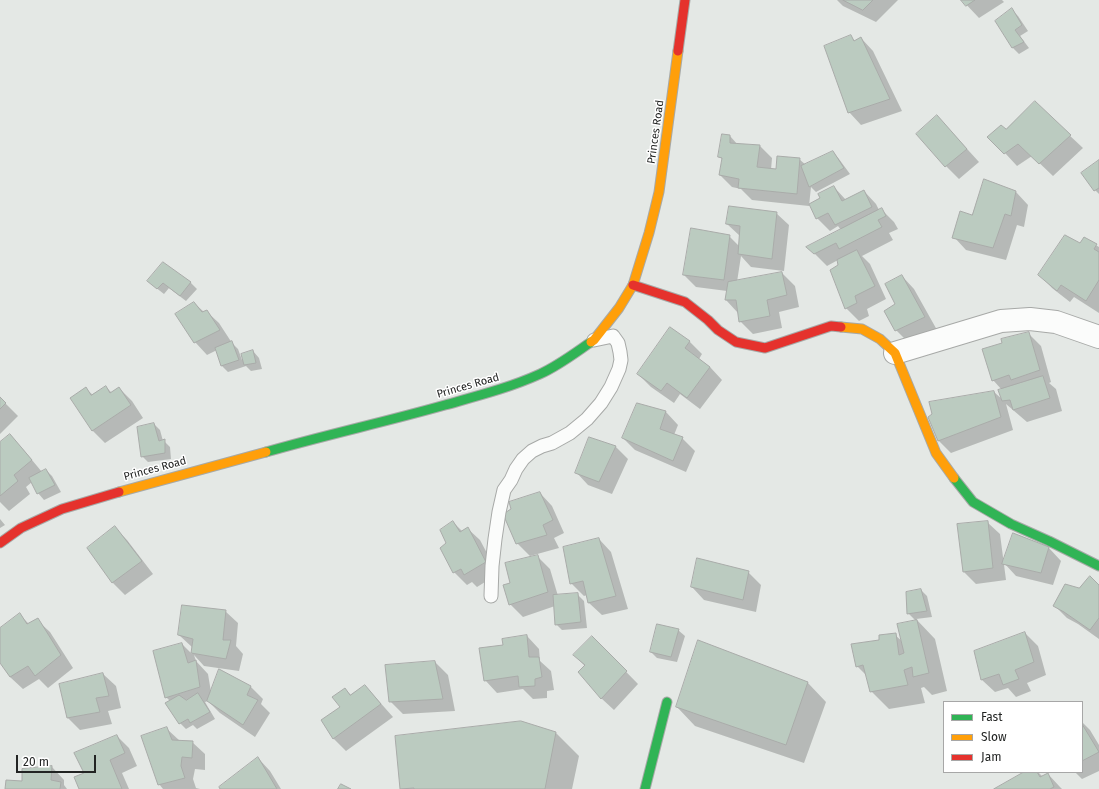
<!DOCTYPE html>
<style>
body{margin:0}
#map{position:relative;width:1099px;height:789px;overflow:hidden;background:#e4e8e5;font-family:"Fira Sans",sans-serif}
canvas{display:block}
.legend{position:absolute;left:943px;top:701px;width:140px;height:72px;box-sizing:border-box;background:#fff;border:1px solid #a7a7a7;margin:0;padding:5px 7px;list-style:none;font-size:12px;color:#222423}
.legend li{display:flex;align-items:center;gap:8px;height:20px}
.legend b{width:20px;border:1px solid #a7a7a7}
.scale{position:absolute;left:16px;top:755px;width:80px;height:18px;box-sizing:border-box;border:2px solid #222423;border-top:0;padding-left:5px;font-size:12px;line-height:14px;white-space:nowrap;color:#222423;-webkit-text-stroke:3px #fff;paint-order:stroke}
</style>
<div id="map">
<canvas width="1099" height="789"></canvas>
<ul class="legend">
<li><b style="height:5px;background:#30b455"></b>Fast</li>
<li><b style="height:5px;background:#ff9f0a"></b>Slow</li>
<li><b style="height:5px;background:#e5322d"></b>Jam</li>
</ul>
<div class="scale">20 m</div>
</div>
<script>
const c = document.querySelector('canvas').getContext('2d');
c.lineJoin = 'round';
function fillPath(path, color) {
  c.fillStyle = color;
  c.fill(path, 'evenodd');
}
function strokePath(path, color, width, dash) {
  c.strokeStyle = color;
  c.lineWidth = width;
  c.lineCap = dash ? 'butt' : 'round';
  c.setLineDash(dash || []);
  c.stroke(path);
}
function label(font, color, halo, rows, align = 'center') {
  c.font = font + ' "Fira Sans",sans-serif';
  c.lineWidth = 3;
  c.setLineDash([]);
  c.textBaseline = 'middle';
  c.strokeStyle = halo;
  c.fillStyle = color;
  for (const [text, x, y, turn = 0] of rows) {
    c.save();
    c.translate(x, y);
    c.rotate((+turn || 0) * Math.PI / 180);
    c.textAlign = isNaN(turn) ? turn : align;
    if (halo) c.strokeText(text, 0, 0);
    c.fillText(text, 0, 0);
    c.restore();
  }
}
fillPath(new Path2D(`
 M837,0H898L876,22L843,6Z
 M962,0H1002L1004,2L979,18Z
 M1012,10L1018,16L1028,31L1020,36L1029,48L1019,54L1013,48L997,21Z
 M850,36L855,41L861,38L873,51L902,111L861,125L849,112Z
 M1035,103L1083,148L1053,176L1032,156L1017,166L1005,153L1006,130Z
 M937,116L979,162L959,179L946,166L918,134Z
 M730,136L738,145L760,146L772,158L771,170L777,171L799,159L806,165L833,152L839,159L850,174L816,192L811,187L809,206L752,200L741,189L732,187L720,175L723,160L719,156Z
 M1099,161V194L1095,190Z
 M984,180L1016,192L1028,205L1024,227L1017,225L1006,260L966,250L954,237L973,216Z
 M834,187L846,200L864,191L876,204L879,210L881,209L894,222L898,229L889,233L893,240L862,256L870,264L886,299L867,309L869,316L859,321L846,308L838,260L827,266L808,247L841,230L838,226L830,231L817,218L821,199Z
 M776,213L789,225L784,271L751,267L741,256L737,282L782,273L795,286L799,307L779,312L782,328L753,334L740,321L738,313L726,300L727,291L696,287L684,275L729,236L739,246L740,236L727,224Z
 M1084,238L1099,247V313L1074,297L1070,302L1052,288L1040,275L1080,245Z
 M163,264L191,283L197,289L186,301L169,288L164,294L155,287Z
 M902,276L914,289L937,330L909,343L896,330V304Z
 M194,303L204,312L206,311L219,323L232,343L238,349L242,360L253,351L259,358L262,369L251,371L246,366L228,372L222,366L217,350L207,355L195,342Z
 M1028,333L1041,346L1051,382L1049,383L1056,389L1062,411L1027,422L1006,404L1013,430L951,453L938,440L994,392L1003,400L1002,390L993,380L1003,344Z
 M689,341L702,354L699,359L710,367L722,380L700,409L680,394L674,403L651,387L638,374Z
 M106,387L112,393L119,388L132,401L143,418L105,443L92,430L86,389L93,395Z
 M0,398L18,416L0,434Z
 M637,404L666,412L678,425L674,435L682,438L695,451L686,472L635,450L623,438Z
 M154,424L160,430L163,441H164L170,447L171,459L148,462L142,456Z
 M10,435L22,448L42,472L46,470L52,476L61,492L44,500L38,493L32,482L26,487L30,494L9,511L0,502V443Z
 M615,446L628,459L612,494L588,485L576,472Z
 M540,493L552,506L564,533L554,538L559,548L530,556L517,543Z
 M0,519L5,525L0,528Z
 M453,522L463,532L467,528L480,540L498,574L477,587L472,582L467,585L454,572L441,548L447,544Z
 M987,522L1000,534L1006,580L976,584L964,572Z
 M115,528L127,540L153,574L125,595L113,583L88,548Z
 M599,539L611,552L628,609L602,615L589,603L587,595L584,596L571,583Z
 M1049,548L1061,561L1053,585L1016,576L1004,563Z
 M537,556L550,569L558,596L577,594L584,601L587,628L562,630L556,624L555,606L523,617L510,604L512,583Z
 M748,572L761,585L756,612L704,600L692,587Z
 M1099,586V639L1078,624L1067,618L1055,606L1079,589Z
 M921,590L927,596L932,617L916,619L935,639L947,691L932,695L924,687L921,688L925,703L889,709L871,691L867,676L857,666L879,641L895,635L903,642L916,621L908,613Z
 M225,611L238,623L236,646L243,654L239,671L204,666L194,655L196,661L208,674L211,692L250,686L263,699L261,704L270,713L255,737L220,713L208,701L205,702L215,719L197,729L193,725L186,729L180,723L170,701L166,697L182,644L192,654L193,648L179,635Z
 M20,615L29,624L37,620L50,632L73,668L48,688L39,679L23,689L10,677L0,661V629Z
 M678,630L685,636L677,662L657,658L651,652Z
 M1025,633L1038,646L1046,675L1027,683L1031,691L1016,697L1008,688L995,692L982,680Z
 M527,636L539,649L540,661L551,671L554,690L547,691V698L533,699L523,689L497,693L485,680L504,645Z
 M592,637L638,684L614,710L601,698L585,666L574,655Z
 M699,641L808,683L826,702L804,763L695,726L677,707Z
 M435,662L448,675L455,711L403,714L390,701Z
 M103,674L116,686L121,708L108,711L112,724L80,730L67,717Z
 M365,686L377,699L393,717L346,751L333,738L345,689L351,695Z
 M521,722L556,733L579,756L572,789H401L396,737Z
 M1082,722L1090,730L1099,745V771L1082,779L1075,772H1082Z
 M167,729L180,741L192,742L205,754V770L195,769L193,779L196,788L200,789H163L159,784Z
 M117,736L129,748L137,766L122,773L129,789H80L86,774Z
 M258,758L270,771L281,789H222Z
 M52,767L64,780V785L67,789H6L23,783Z
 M1026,772H1038L1043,777L1048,774L1060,787L1062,789H996Z`), '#0003');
const building = new Path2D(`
 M843,0H873L863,10Z
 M961,0H975L966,6Z
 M1012,8L1022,25L1015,30L1024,42L1012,48L995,21Z
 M851,35L854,41L861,37L890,99L848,113L824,46Z
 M1035,101L1071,135L1039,164L1018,144L1004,154L987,137L1001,125L1006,129Z
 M937,115L967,149L945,167L916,134Z
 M722,134L730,135V143L760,145L757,167L776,169L777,156L800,158L797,194L738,188L739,179L719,175L722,158L718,157Z
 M833,151L844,168L809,187L801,166Z
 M1099,160V188L1094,191L1081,173Z
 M984,179L1016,191L1011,216L1005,214L993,248L952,238L960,211L972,215Z
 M834,186L842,201L864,190L872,207L835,225L828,213L816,219L809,204L820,198L818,194Z
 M729,206L777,212L772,259L738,254L740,226L726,224Z
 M882,208L886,216L878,220L882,227L839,249L836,243L814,254L806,247Z
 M691,228L730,235L724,280L683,275Z
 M1065,235L1080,243L1084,237L1097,244L1094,249L1099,252V280L1086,301L1061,285L1057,291L1038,275Z
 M857,250L875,286L855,296L857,303L845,309L830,270L838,265L837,260Z
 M163,262L191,282L180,296L163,283L157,289L147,281Z
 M782,272L787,295L767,300L770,316L739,322L736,300H725L728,282Z
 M902,275L925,317L895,331L884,311L895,304L885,284Z
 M194,302L202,312L207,310L220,330L194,343L175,314Z
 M670,327L690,341L685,348L710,367L687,398L667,383L661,391L637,374Z
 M1029,332L1040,370L1011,380L1009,375L992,381L982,349L1002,343L1001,339Z
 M232,341L239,360L221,366L215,348Z
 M253,350L256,363L244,365L241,354Z
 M1043,376L1050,398L1013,410L1010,400L1002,401L998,390Z
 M106,386L110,393L119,387L131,405L92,431L70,398L86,387L91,395Z
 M994,391L1001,417L938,441L928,417L932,414L929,402Z
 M0,397L6,403L0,409Z
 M637,403L666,411L660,429L683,437L673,461L622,438Z
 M154,423L159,441L165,439V453L141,457L137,427Z
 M10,434L32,460L14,475L18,481L0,496V442Z
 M589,437L616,446L599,482L575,473Z
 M46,469L55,485L37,494L29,478Z
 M540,492L553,520L543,525L547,535L516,544L503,514L511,509L509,502Z
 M453,521L460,532L468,527L486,562L464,575L461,569L453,573L440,548L446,543L440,530Z
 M988,521L993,568L963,572L957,524Z
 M115,526L142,561L112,583L87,548Z
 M1013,533L1049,547L1041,573L1002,564Z
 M599,538L616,596L588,603L583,581L570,584L563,547Z
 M538,555L548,592L509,605L503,585L510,583L505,563Z
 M697,558L749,571L743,600L691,587Z
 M1090,576L1099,585V618L1090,630L1064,612L1053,606L1065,584L1079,588Z
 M921,589L927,611L907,614L906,592Z
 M578,593L581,622L555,625L553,595Z
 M182,605L226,610L223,640H231L226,659L191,653L193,639L178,635Z
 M20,613L27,624L38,618L61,655L35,676L28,666L10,677L0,663V628Z
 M917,620L929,673L913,677L912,667L904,670L908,685L870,692L863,665L856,667L851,644L879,640V635L896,633L899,655L904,653L897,624Z
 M657,624L679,629L671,657L650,652Z
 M1025,632L1034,662L1015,670L1019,679L1003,685L999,674L981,680L974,651Z
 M527,635L529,657H539L542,677L535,679V686L519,687L518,676L484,681L479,648L503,645L502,639Z
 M592,636L627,671L601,699L578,672L585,665L573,655Z
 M698,640L808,682L786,745L676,707Z
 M182,643L188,663L196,660L200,687L165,698L153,651Z
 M435,661L443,699L389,702L385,665Z
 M219,669L251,686L247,695L258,700L243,725L207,701Z
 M103,673L109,696L96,698L100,712L67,718L59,684Z
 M365,685L381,704L333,739L321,720L340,707L332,697L345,688L350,695Z
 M198,693L210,712L190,723L188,719L179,724L165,703L179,695L186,700Z
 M521,721L556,732L545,789H414V788L400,789L395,736Z
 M1082,724L1099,752L1082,761Z
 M167,727L172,740L193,741L192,758L182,757L181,766L185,778L158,785L141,736Z
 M117,735L125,753L110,760L122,789H79L74,777L84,773L74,753Z
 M258,757L277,789H220L219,787Z
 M52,766L51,780L61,782L60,789H5L6,780L22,781V769Z
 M1024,772H1037L1040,777L1048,773L1054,787L1050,789H994Z
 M341,784L351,789H338Z`);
fillPath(building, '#bbcbc0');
strokePath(building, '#a9aba9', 1);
const lane = new Path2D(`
 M491,596L492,566L495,539L499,512L504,490L511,480L516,469L523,459L532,451L542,446L552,443L570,433L587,419L601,403L611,387L619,369L621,360L620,352L618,343L613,336L594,340`);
const street = new Path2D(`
 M895,353L1001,321L1030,319L1056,322L1099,337`);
const fast = new Path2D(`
 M266,452C325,435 385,422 445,405C477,396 509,388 540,374C558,366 575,353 591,342
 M954,478L973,502L1011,524L1049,541L1099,566
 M645,789L667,702`);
const slow = new Path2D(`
 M841,327L862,329L880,339L895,353L936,453L954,478
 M591,342L594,340L619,308L633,285L649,233L659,192L678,51
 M119,492L266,452`);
const jam = new Path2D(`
 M678,51L685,0
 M633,285L685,302L708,320L718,330L736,342L765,348L831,326L841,327
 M0,543L21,528L62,509L119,492`);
strokePath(lane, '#a7a9a7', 15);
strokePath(street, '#a7a9a7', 24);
strokePath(fast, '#a7a9a7', 11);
strokePath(slow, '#a7a9a7', 11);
strokePath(jam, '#a7a9a7', 11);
strokePath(lane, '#fbfcfb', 13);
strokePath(street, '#fbfcfb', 22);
strokePath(fast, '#30b455', 9);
strokePath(slow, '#ff9f0a', 9);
strokePath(jam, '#e5322d', 9);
label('11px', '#222423', '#fff', [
 ["Princes Road",656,132,-82],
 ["Princes Road",468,386,-16],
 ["Princes Road",155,469,-15]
]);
</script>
